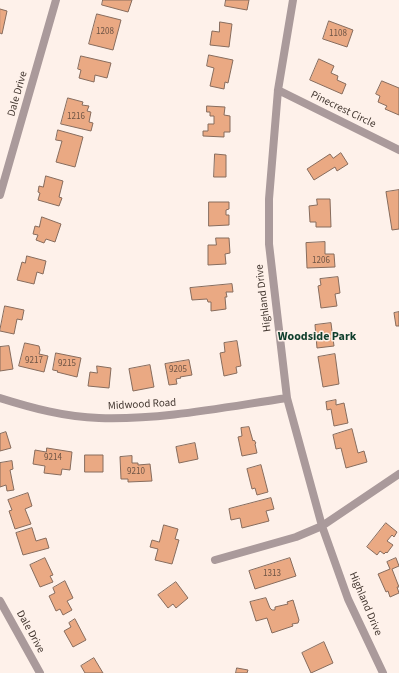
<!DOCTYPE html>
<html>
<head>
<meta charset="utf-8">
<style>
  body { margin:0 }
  canvas { display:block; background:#fef1ea }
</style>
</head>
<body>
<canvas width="399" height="673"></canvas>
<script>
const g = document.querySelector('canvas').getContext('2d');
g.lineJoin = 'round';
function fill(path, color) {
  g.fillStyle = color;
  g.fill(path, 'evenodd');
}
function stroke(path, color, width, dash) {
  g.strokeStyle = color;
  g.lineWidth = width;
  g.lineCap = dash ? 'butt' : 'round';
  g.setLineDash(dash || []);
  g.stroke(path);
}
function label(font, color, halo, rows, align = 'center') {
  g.font = font + ' "Source Sans 3",sans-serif';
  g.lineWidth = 3;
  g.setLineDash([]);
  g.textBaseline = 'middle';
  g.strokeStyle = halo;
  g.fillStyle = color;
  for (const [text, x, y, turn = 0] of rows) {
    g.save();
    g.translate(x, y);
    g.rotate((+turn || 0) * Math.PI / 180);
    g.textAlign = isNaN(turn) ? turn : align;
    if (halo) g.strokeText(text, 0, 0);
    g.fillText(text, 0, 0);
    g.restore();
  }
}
const building = new Path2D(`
  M103,0H132L128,12L102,5Z
  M226,0H249L247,10L225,6Z
  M0,9L7,11L2,34L0,33Z
  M97,14L121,20L113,50L89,44Z
  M329,21L353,30L347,47L323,39Z
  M220,22L232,24L229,47L210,45L212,31L219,32Z
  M209,55L233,60L228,83L225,82L224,89L210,86L214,68L207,66Z
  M81,56L111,63L107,78L95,75L94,82L79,78L81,70L78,69Z
  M319,59L334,66L331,73L338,76L337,80L346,84L342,94L310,80Z
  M382,81L399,88V115L385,109L387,106L378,102L380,96L376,94Z
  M68,98L83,102L82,105L89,106L87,111L91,112L89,122L93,123L91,131L61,124Z
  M207,106L225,107L224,115L230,116V132H224V137L203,136V131H208V124H214V116H210V112H207Z
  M58,130L83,137L75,167L56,162L62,141L56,140Z
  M341,153L348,164L337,171L335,167L314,180L307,169L330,154L333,158Z
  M215,154L226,155V177H214Z
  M46,176L63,181L59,197L62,198L59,206L38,200L40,193L38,192L39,186L43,187Z
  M399,190V229L392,230L386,192Z
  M317,199H330L331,227H316V222H310L309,206L317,205Z
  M209,202H229V209L226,210V215H229V225L209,226Z
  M42,217L61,224L55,242L46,239L44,243L36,240L38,235L33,234L35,226L39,227Z
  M216,238H229L230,253L225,254L226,264L208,265V245H216Z
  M325,242V254H334L335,267L307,268L306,243Z
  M27,256L46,261L43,274L37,272L34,284L17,280L22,262L25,263Z
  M338,277L340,293L335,294L337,306L321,308L318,286L321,285L320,279Z
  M232,284L233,292H226L227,297H225L226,309L211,311V302H208L207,299L192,300L190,288Z
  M5,306L24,310L22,320L17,319L14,334L0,331Z
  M399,312V326H396L394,313Z
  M331,323L334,346L317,348L315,325Z
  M237,341L241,366L236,367L237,373L224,376L220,353L225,352L224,343Z
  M25,343L39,346L40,350L39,354L48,356L44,372L19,366Z
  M9,346L13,369L0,371V347Z
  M56,353L81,358L77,377L57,372L58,371L53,370Z
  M335,354L339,384L323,387L318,357Z
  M189,360L192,375L180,377L181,378L176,379L177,384L169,385L165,364Z
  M150,365L154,387L133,391L129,369Z
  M97,366L111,368L109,388L88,386L90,372L97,373Z
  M336,400V405L344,403L348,423L334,426L331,409L327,410L326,402Z
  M249,427L253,441L254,440L256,443L255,444L257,453L242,456L238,437L242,436L241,428Z
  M352,429L358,453L364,451L367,462L346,468L341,448L336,449L333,435Z
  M6,432L11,448L0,451V434Z
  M195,443L198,459L179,463L176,447Z
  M47,448L72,452L70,470L62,469L61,475L44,473L45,466L33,464L35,450L46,452Z
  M85,455H103V472H85Z
  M132,456V463H138V465L150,464L152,481L128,482V479H121L120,457Z
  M12,461L13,469L10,470L14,490L7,491L6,485L0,487V463Z
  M261,465L268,492L257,495L255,488L252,489L247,469Z
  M28,493L32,506L25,509L31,524L15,529L9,511L12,510L8,500Z
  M271,498L274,509L266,511L269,521L242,528L240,518L231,520L229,509Z
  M386,523L397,532L394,537L392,535L387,541L393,545L387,553L386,552L384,554L380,551L377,555L367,547Z
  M164,525L178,529L175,539L179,540L172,564L155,560L158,549L150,547L152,540L159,542Z
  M32,528L36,541L46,538L49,548L23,555L16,533Z
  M45,558L53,575L50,576L53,582L40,587L30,565Z
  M290,558L296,576L255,589L249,571Z
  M396,558L399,566L392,569L399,587H397L399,593L390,597L388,591L386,592L378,574L390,569L387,562Z
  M65,581L73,598L67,601L72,610L63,615L60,609L56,611L49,596L55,593L53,588Z
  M176,582L188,598L176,608L173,604L168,608L158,595Z
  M266,598L270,608L272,610H275V607L288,604L287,602L293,600L299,620L298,623L292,624L293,626L272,633L267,618L256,621L250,602Z
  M75,619L86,640L73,647L64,631L71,627L69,623Z
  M324,642L333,663L311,673L302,653Z
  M94,658L103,673H85L81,666Z
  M237,668L248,670L247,673H236Z`);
const minor = new Path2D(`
  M293,0L278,90L269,199V244L287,398L322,526L348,599L383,673
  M278,90L399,150
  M0,398C32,408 65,417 99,418C162,420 225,407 287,398
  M215,560L296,537L322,526L399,474`);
const tertiary = new Path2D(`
  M0,195L56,0
  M0,601L40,673`);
const numberNames = [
  ["1208",105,32],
  ["1108",338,34],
  ["1216",76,117],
  ["1206",321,261],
  ["9217",34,361],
  ["9215",67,364],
  ["9205",178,370],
  ["9214",53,458],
  ["9210",136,472],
  ["1313",272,574]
];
const streetNames = [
  ["Dale Drive",18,94,-74],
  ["Pinecrest Circle",343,110,26],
  ["Highland Drive",264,298,-97],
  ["Midwood Road",142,405,-3],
  ["Highland Drive",365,604,67],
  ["Dale Drive",30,632,61]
];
const neighbourhoodNames = [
  ["Woodside Park",317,337]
];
fill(building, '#eaa983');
stroke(building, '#876c5d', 1);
stroke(minor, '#aa9a9b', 8);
stroke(tertiary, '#aa9a9b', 8);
label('9px', '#6d5445', null, numberNames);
label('11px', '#433730', '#fef1ea', streetNames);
label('bold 12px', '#0f3e2c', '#fef1ea', neighbourhoodNames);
</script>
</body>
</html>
